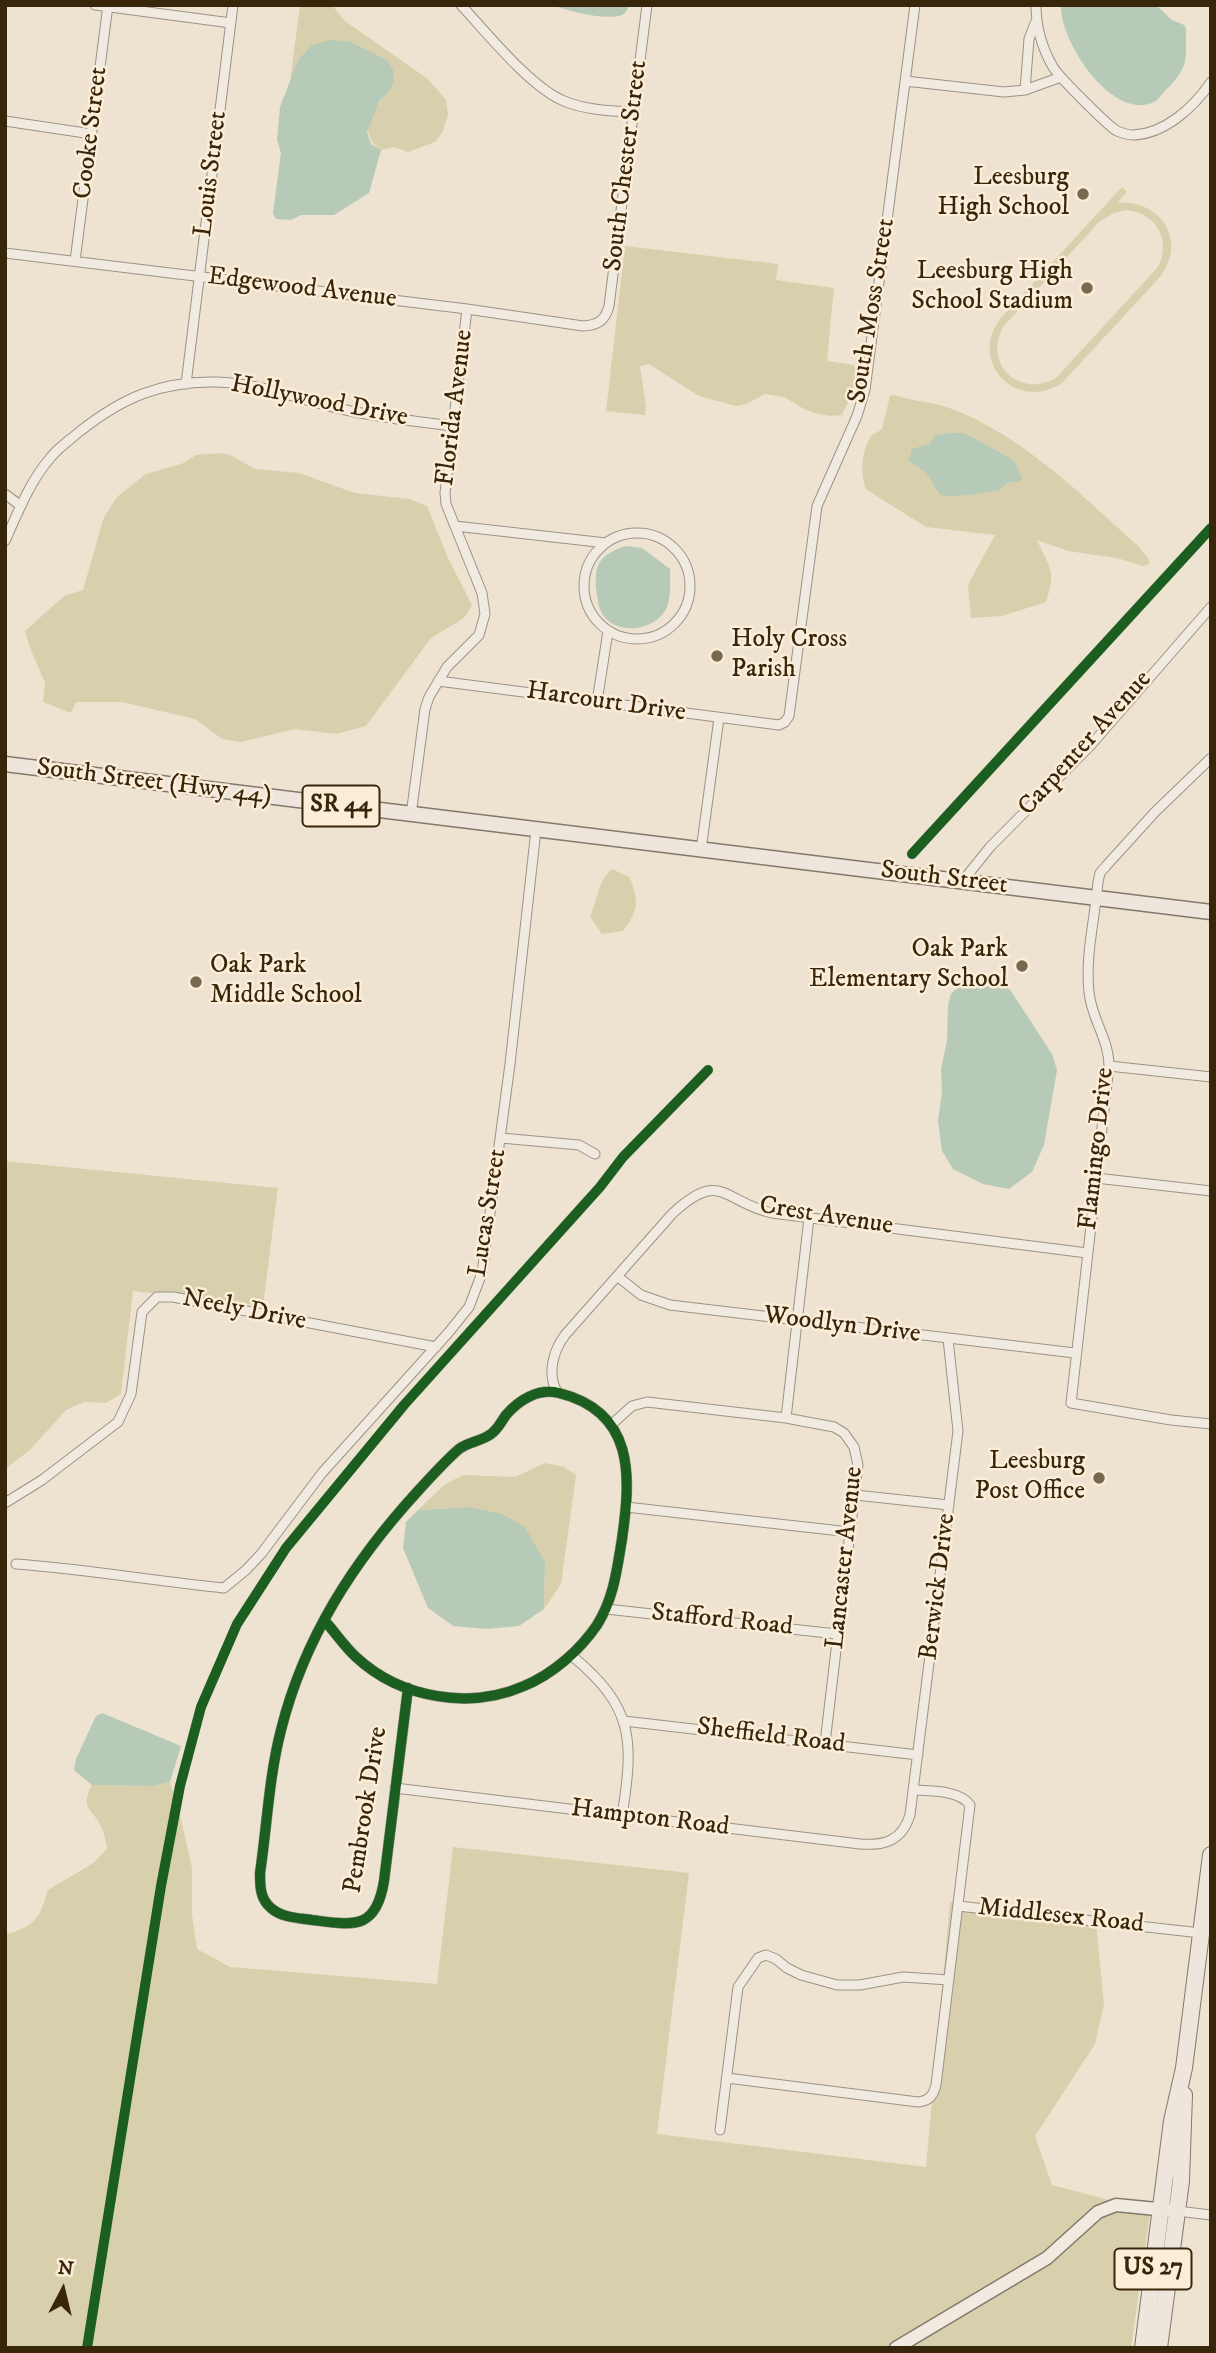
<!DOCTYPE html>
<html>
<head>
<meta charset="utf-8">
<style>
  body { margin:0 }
  #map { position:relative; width:1216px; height:2353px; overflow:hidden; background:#eee2d0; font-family:"IM FELL DW Pica",serif }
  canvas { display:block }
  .frame { position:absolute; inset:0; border:7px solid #38260b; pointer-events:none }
  .north { position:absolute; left:28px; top:2255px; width:70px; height:70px; -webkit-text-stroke:5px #fcedd8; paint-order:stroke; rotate:7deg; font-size:19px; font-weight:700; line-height:28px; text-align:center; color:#38260b }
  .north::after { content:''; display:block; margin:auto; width:24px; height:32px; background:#38260b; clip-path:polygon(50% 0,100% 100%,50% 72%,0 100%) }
</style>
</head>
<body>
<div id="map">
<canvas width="1216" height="2353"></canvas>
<div class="frame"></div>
<div class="north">N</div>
</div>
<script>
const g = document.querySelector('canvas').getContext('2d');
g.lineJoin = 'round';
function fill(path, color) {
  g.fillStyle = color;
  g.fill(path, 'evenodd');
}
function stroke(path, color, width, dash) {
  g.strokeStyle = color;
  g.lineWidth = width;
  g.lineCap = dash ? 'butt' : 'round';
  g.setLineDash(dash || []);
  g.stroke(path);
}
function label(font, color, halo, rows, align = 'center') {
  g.font = font + ' "IM FELL DW Pica",serif';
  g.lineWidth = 5;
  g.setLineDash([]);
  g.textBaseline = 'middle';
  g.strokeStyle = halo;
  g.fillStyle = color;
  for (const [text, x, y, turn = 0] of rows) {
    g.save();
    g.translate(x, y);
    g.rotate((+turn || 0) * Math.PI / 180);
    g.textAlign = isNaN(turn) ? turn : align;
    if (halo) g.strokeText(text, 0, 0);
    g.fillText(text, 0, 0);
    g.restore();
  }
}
const green = new Path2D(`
  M300,5H332L345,21L428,79L446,100L448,115L442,133L435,142L408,152L394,147L381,150C356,133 373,108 390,91L366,50L351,42L298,60L290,82Z
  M1122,187L1127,192L1117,203C1161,199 1188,241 1160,277L1062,383C1016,413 967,361 1001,318ZM1125,210C1156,212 1173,241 1157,268L1057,377C1022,400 982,365 1003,327L1099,222L1114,213Z
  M625,246L778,264L776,280L834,288L827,361L854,365C859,380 849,401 842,415L831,416L818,414L804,409L784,397L765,394L746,404L736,406L699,396L649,364L640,366L646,407L645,415L606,411Z
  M895,395C913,402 934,401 952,409C1025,437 1081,495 1138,546L1148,558L1149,564L1143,566L1117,558L1068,551L1037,540C1049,568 1057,569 1046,602L1002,616L971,618L968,585L995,535L926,527L867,490C859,476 862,447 872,435C873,434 882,430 882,429L890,396ZM949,433H965L1014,460L1018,482H1009L999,491H983L966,495L938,492L929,475L909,461L929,444L935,435Z
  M222,453L232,456L255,469L299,473L355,493L409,499L427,506L447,556L472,605L464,618L431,638L366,726L336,734L295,729L241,742L222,739L195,719L122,702H76L71,713L43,702L45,683L29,645L25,631L64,596L83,590L104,517L118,496L146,474L184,463L196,455Z
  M612,869L629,877C640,900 638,911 623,931L602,934L590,917C597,901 599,879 612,869Z
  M5,1161L278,1188L263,1306L133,1291L121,1394L106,1403L84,1402L66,1410L30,1450L5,1469Z
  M545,1463L564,1467L576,1475L561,1584L544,1609L545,1562L469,1507L418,1510L444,1485L463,1475L515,1477Z
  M170,1782L180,1814L192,1868V1915L197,1949L230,1967L437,1984L453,1847L689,1873L657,2134L926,2167L950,1902L1096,1922L1104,2004L1095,2044L1035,2136L1052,2185L1113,2201L1098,2205L1045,2254L887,2348H5V1935C37,1924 38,1921 48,1890L95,1862L107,1848C106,1843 105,1836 103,1831C96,1810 78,1810 92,1785L152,1786Z
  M1116,2210L1150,2213L1131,2348H906L1100,2216Z`);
const water = new Path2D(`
  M552,5H629C627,10 627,12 622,15C607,21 567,11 552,5Z
  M1061,5H1156L1172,20L1184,25L1186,29C1186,62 1189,67 1165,91C1161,95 1158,100 1154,102C1112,122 1059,40 1061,5Z
  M332,40L351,42L388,61L393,70L394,80L390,91L379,102L367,132L371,144L381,150L369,193L334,215H301L291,220L276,219L273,213L281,153L277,140L280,107L298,60L312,45Z
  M949,433H965L1014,460L1022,479L1018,482H1009L999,491C984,491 949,501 939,493C935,489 933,483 930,478C925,471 916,466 909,461L912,449L929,444L935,435Z
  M626,546L642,548L670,569C670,580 671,597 667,607C657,630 618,637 603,615C599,610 598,601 597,595C593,566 598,555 626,546Z
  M990,980L1000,981L1011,991L1052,1054L1057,1070L1044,1145L1032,1172L1009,1189L983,1184L953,1169L942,1151L938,1121L942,1092L941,1069L947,1041L948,1005L951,994L961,984Z
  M469,1507L502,1514L525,1527L545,1562L544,1609L519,1626L486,1629L453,1626L428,1608L403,1548L406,1522L418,1510Z
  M102,1713L181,1746L170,1782L152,1786L92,1785L74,1770L76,1759L96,1716Z`);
const street = new Path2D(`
  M95,5L231,23
  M461,5C486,32 531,88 564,101C585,110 611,111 634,112
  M1036,5C1036,27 1042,48 1053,67C1058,76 1108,126 1117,131C1122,133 1128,135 1133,135C1165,134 1194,107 1211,82
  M905,81L1004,92L1025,90L1061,77
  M1025,90L1029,39L1036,21
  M5,121L92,134
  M5,253L467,309L583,326C598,325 605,321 609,306L647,5
  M75,261L108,5
  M186,384L233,5
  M5,494L21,506
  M455,526L606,543
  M584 586a53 53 0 1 1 106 0a53 53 0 1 1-106 0Z
  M5,541C18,512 30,481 51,457C59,447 70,440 79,432C122,398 160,381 216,382C261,383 303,401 346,410C381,418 417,421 452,426
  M438,681L779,725L785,722L789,716L817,506L857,416L865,390L915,5
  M597,702L608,631
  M1211,758L1155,812L1106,866L1100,873L1098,882C1095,918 1085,956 1089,992C1091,1018 1109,1039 1109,1066L1071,1403L1171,1420L1211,1424
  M411,815L425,709L429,697L447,667L479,635L485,614L482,593L446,504L445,493L467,309
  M701,850L719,718
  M962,882L990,847L1090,746L1211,607
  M1109,1066L1211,1077
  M501,1138L579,1145L595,1154
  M1096,1178L1211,1191
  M617,1276L641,1295L670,1305L1075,1353
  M557,1392C547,1374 553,1351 565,1335L672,1214C721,1168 723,1202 772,1213L1087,1253
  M786,1418L809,1218
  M611,1425L632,1406L647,1402L786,1418L834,1427L844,1433L854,1447L858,1465L825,1743
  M855,1495L949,1505
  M5,1503L42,1480L118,1422L131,1394L142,1312L157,1297H173L436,1347
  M626,1507L850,1532
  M16,1564C85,1569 154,1581 224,1588L246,1570L261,1554L322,1473L449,1332L469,1307L482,1273L510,1064L536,830
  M606,1609L837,1634
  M324,1620C335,1632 344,1646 356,1657C400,1698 469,1710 524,1686C553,1674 580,1650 597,1625C614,1598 617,1569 622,1539C631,1476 635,1412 559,1393C538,1388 519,1400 506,1415C501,1422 498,1429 491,1434C482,1441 468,1442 459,1449C444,1462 430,1478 417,1492C354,1561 304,1638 281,1730C269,1776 267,1826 260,1873C260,1886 260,1899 271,1908C282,1918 299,1918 312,1920C353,1925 376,1931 384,1881L408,1688
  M571,1655C634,1707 634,1739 622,1816
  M624,1721L918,1755
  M395,1788L860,1844C884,1846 902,1841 910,1815L958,1431L948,1339
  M958,1906L1201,1933
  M727,2078L918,2102C929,2101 933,2096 936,2085L970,1805C960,1790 930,1791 913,1790
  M720,2130L738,1987L758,1958L766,1955L776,1959L787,1968L801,1975L837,1985H860L903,1977L949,1980
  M1177,2211L1211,2215`);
const secondary = new Path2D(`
  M896,2348L1047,2258L1098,2212L1116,2205L1167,2210`);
const primary = new Path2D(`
  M5,764L1211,912`);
const highway = new Path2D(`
  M1143,2348L1172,2121L1184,2068L1211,1855
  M1159,2348L1181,2181L1184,2095`);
const cycleway = new Path2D(`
  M912,854L1211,528
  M324,1620C335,1632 344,1646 356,1657C400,1698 469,1710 524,1686C553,1674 580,1650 597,1625C614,1598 617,1569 622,1539C631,1476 635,1412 559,1393C538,1388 519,1400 506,1415C501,1422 498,1429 491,1434C482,1441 468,1442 459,1449C444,1462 430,1478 417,1492C354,1561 304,1638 281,1730C269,1776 267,1826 260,1873C260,1886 260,1899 271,1908C282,1918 299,1918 312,1920C353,1925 376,1931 384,1881L408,1688
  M87,2348L161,1886L180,1786L201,1707L237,1624L286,1548L404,1405L600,1187L623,1157L708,1070`);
const markers = [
  [1083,194,7,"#786850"],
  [1087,288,7,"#786850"],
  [717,656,7,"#786850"],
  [1022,966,7,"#786850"],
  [196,982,7,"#786850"],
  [1099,1478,7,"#786850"]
];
const shields = [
  [341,806,77],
  [1153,2269,77]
];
const shieldNames = [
  ["SR 44",341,806],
  ["US 27",1153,2269]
];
const streetNames = [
  ["Cooke Street",92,133,-83],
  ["South Chester Street",627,166,-83],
  ["Louis Street",212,174,-83],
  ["Edgewood Avenue",302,289,7],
  ["South Moss Street",873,311,-81],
  ["Hollywood Drive",319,402,11],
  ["Florida Avenue",456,408,-83],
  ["Harcourt Drive",606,703,8],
  ["Carpenter Avenue",1086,744,-48],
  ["South Street (Hwy 44)",154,783,7],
  ["South Street",944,879,7],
  ["Flamingo Drive",1098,1149,-84],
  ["Lucas Street",489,1213,-81],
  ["Crest Avenue",826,1217,9],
  ["Neely Drive",244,1311,11],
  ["Woodlyn Drive",842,1326,7],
  ["Lancaster Avenue",846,1558,-84],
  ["Berwick Drive",939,1587,-83],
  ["Stafford Road",722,1621,6],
  ["Sheffield Road",771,1737,7],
  ["Pembrook Drive",367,1810,-81],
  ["Hampton Road",650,1819,7],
  ["Middlesex Road",1061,1917,6]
];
const poiNames = [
  ["Leesburg",1069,179],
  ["High School",1069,209],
  ["Leesburg High",1073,273],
  ["School Stadium",1073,303],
  ["Holy Cross",731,641,"left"],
  ["Parish",731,671,"left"],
  ["Oak Park",1008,951],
  ["Elementary School",1008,981],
  ["Oak Park",210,967,"left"],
  ["Middle School",210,997,"left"],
  ["Leesburg",1085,1463],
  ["Post Office",1085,1493]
];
fill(green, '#d8d0ac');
fill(water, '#b7cab8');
stroke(street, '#9c9386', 11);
stroke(secondary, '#82796c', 15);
stroke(primary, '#82796c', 17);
stroke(highway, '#82796c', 18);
stroke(street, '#f0eae1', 9);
stroke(secondary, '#f0eae1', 12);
stroke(primary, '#eee6dc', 14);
stroke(highway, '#eee6dc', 16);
stroke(cycleway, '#1b5e20', 10);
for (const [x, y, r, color] of markers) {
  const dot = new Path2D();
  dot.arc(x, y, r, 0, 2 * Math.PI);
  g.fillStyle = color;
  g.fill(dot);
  stroke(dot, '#fcedd8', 2.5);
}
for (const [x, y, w] of shields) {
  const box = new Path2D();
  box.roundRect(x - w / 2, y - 20.5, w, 41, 5);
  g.fillStyle = '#fcedd8';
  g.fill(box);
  stroke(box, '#38260b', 2);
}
label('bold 24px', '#38260b', null, shieldNames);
label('26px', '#38260b', '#fcedd8', streetNames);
label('26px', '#38260b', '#fcedd8', poiNames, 'right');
</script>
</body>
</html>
